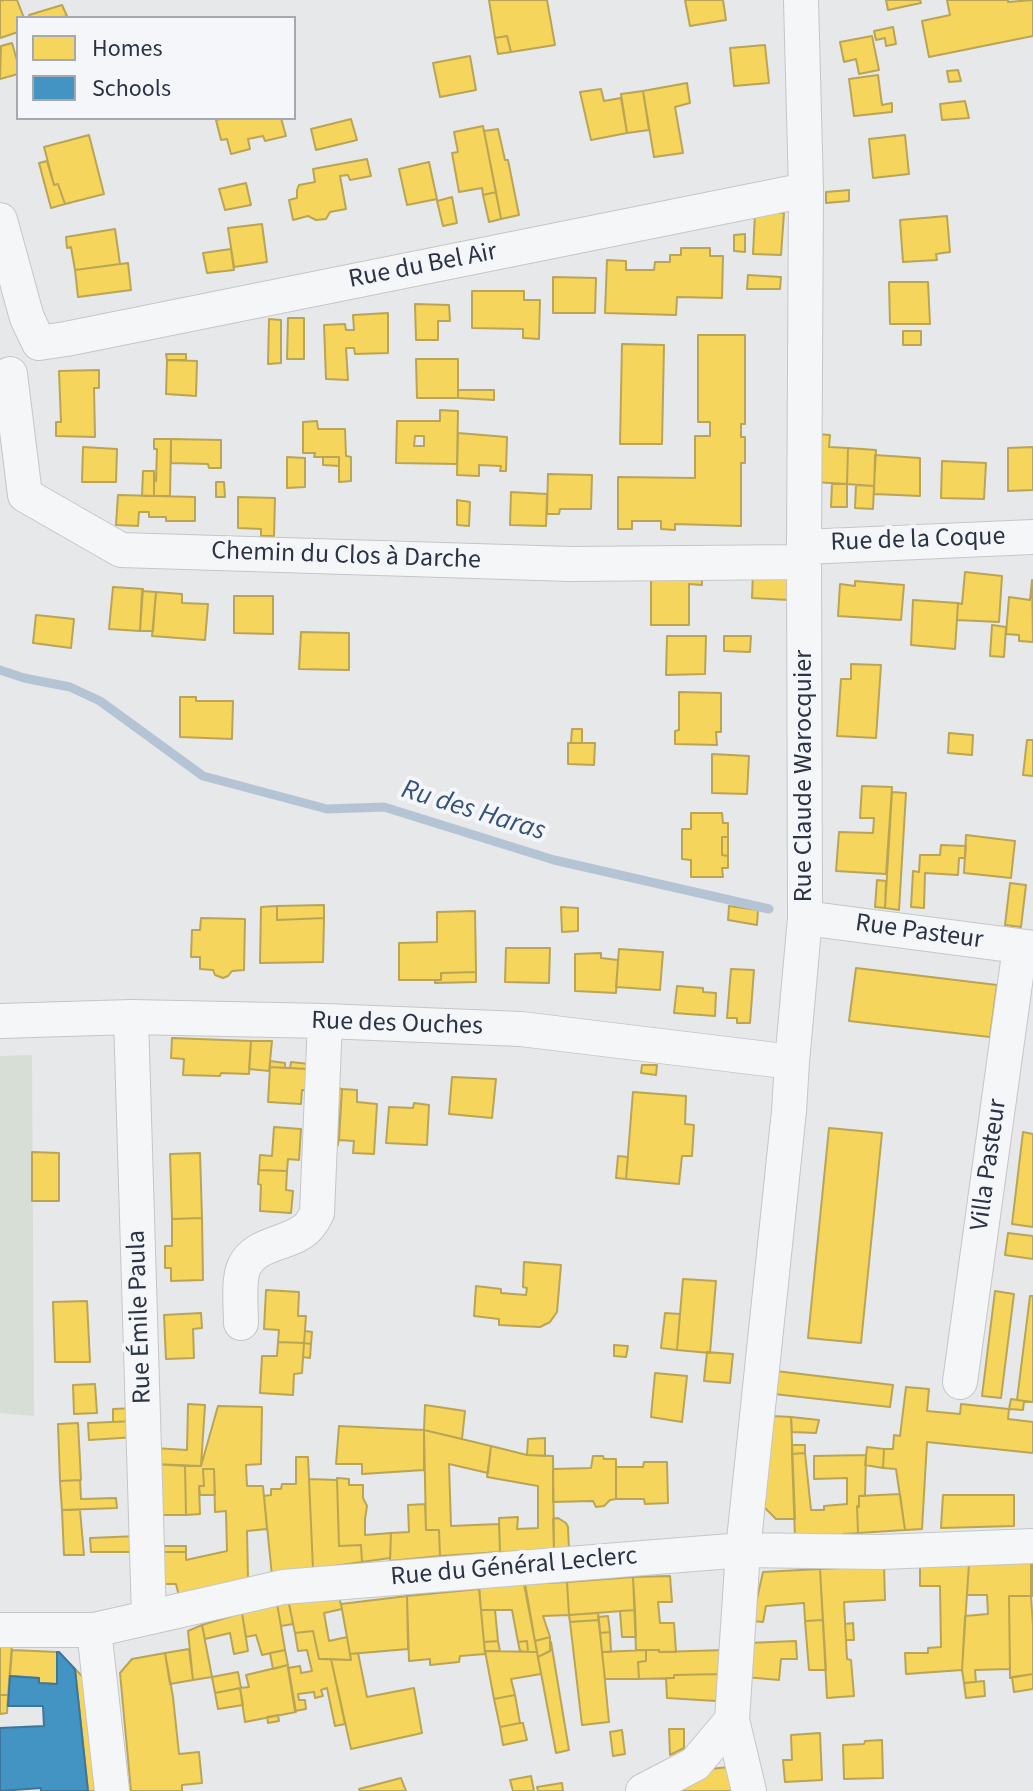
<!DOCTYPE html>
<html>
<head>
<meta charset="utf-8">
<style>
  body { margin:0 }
  #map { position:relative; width:1033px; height:1791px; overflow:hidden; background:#e6e8ea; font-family:"Source Sans 3",sans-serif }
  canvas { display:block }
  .legend { position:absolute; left:16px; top:16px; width:280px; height:104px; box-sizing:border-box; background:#f4f6f9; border:2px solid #a4a8b1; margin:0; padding:10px 14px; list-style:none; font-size:24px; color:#2b3445 }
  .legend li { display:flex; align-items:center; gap:16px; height:40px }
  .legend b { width:40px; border:2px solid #a4a8b1 }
</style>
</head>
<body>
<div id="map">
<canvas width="1033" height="1791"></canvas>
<ul class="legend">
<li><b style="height:22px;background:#f6d55c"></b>Homes</li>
<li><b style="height:22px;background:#4393c3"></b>Schools</li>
</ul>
</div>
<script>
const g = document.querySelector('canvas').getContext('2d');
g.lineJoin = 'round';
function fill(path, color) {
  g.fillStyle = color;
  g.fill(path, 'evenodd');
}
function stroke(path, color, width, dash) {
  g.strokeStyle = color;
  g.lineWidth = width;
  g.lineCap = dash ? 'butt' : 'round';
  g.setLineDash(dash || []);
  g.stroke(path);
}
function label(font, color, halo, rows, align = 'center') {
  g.font = font + ' "Source Sans 3",sans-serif';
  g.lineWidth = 8;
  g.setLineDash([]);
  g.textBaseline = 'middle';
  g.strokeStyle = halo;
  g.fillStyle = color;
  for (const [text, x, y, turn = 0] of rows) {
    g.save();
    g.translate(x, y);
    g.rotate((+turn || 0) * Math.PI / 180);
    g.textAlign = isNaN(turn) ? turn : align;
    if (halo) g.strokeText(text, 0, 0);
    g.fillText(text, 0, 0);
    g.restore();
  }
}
const green = new Path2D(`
  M32,1055L34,1416L0,1413V1056Z`);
const homes = new Path2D(`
  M4,0H17L24,18H18V32L0,38V1Z
  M489,0H547L555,45L511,52L507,36L495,38Z
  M685,0H723L726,20L690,26Z
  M886,0H920L921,3L888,10Z
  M947,0H1008V2L1033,0V36L929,57L922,21L950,15Z
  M62,5L67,16L60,18H30L29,15Z
  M893,27L896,44L886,46L885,38L876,40L874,31Z
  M507,36L511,52L498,54L495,38Z
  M872,36L879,70L859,74L856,59L844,62L840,42Z
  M12,43L18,64V74L0,79L1,46Z
  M765,45L769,83L734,86L730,48Z
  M470,56L476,90L440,97L433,63Z
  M958,70L961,81L949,82L947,71Z
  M878,75L882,105L892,103V112L854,116L849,79Z
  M687,83L690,103L675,107L683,153L654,157L643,91Z
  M601,89L604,101L621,98L627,133L591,140L580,92Z
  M643,91L649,130L627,133L621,94Z
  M965,101L969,118L942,120L940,104Z
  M225,118H281L286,136L265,141L263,136L248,139L250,149L231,154L227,139L221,140L216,120Z
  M351,119L357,140L316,150L311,129Z
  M483,126L496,192L483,195L482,188L459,192L452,153L458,152L454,132Z
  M498,129L505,160H508L519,215L501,219L484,131Z
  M89,135L104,194L65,204L58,184L54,185L44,147Z
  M905,135L909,174L873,178L869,139Z
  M367,159L371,176L350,180L348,175L340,176L346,209L330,212L326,219L316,220L308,216L293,220L289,200L297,198V190L299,185L315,182L313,169Z
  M47,161L54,185L58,184L65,204L51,208L39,163Z
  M429,162L437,199L407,205L399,169Z
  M246,183L251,205L225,210L219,189Z
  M849,190V201L826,203V192Z
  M496,192L501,219L489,222L483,195Z
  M452,197L457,223L443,226L437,201Z
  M755,213H784L781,255L753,254Z
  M947,216L950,252L936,254L937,260L903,262L900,220Z
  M262,224L267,262L234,267L228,228Z
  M115,229L120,264L75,270L71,247L67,248L66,237Z
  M745,234V252L734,251V235Z
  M681,248H710V256H723L722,298L677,297L676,315L605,313L607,260L626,261V270H654L655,262H670V255H681Z
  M231,249L234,270L207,273L203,253Z
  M128,263L131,290L78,297L75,270Z
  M748,275L781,277L780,289H747Z
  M553,277L596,278L595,313H553Z
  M889,282H928L930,324H890Z
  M472,291H524V300H540L539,339L523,338V329L472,328Z
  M415,304L449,305L450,321H438V340H416Z
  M388,313V353L355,354L354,348H346L348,380L326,379L324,325L345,324L346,330H354L353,315Z
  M288,318H304V359H287Z
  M269,319L281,320V363L268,364Z
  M903,331H921V345H903Z
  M698,335H745V424H741V437H745V463H741V526L675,524V530L661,529V521H632V529H618V477L695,478V436H710V422H698Z
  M622,344L664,345L662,444H620Z
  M166,354H186V360H167Z
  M416,359H458V398H417Z
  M167,360L197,361L196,396L166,394Z
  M99,370V388H94L95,437L56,436V422H61L59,371Z
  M458,390H494V400L458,398Z
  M440,410L458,411L457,464L396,463L397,421H440ZM415,436H424V446H414Z
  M317,421L318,429H345L346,456L351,457V481L339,482V457H314L315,453H303V422Z
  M458,433L507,437L506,471H500L501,466L479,465V476L457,475Z
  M817,434L830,435L829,447L848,448L847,484L814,482Z
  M154,439H171L170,496H154V481H156L157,449H154Z
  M171,439L221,440V468H209L208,464L171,463Z
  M83,447L117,449L116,482H82Z
  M1033,447V490L1008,491V448Z
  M848,448L876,450L874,486L847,484Z
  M875,455L920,458V496L874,494Z
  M287,457L305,458V487L287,488Z
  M323,457H339V466L323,465Z
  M942,461L986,463L984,499L941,498Z
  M143,471H154V496H142Z
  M548,474L592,475L591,509H560L559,514H547Z
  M216,482H224L225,497H216Z
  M832,484H847V507H831Z
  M856,485L874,486L873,509L855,508Z
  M511,492L547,494L546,526L510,525Z
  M118,495L195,497V521H166V517H149V512H139L138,526L116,525Z
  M238,497L275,498L274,536H261V529L238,528Z
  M457,500L470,502L469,526L457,525Z
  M651,571L702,572V585L689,584V625H651Z
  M753,572L789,573V600L752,598Z
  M965,572L1002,576L999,622L957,620L958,603L962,604Z
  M1032,580L1033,642L1019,641V635L1006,634L1009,597L1030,600Z
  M855,581L904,585L901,620L838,616L840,584L855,586Z
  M113,587L143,589L140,631L109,629Z
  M142,591L156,592L153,631H140Z
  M156,592L182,594V603L208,604L205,640L152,636Z
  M234,596H273V634L234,633Z
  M913,600L958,603L955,649L911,645Z
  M36,615L74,619L71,648L33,643Z
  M992,625L1006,627L1004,657L990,656Z
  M301,632L349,633V670L299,669Z
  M667,636H706L705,674L666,675Z
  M724,636H751L750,652L724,651Z
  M851,664L881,665L876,738L837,736L841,679H851Z
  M679,692L721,693V732H716L717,745L675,744V731L679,730Z
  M180,697H196V701H233L232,739L180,737Z
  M572,729H582V743H571Z
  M949,733L973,735L972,755L948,753Z
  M1027,740H1033V776L1023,775Z
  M568,743H595L594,765L568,764Z
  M712,754L749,756L747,794L712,793Z
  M862,786L892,787L886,874L836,871L839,832L873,833L874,818H860Z
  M892,792L906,793L899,910L885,908Z
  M691,813H722L723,823H728V837H722V855L728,856V868H722L723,877H691V860L682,859V829H691Z
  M966,835L1015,841L1011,878L964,873Z
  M722,837H728V856L722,855Z
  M941,845L966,846L965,858H959L958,875L925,873L924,908L911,907L913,871L919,872L920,855H940Z
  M877,880L886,881L885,908L875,907Z
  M1010,883L1026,885L1021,927L1005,925Z
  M324,905V918L277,920V906Z
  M277,906V920L324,918L323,962L260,963L261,907Z
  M729,906L758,910L757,925L728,920Z
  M561,907L578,908V931L562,932Z
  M475,911L476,972L441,973V980H399V943L437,942V912Z
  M201,918L245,919L244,970L232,971L228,976L223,978L215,975L213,970L200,969V957H191L192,930H200Z
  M506,948H550L549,983L505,982Z
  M619,949L663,952L660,990L616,987Z
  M601,953V958L618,960L616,993L575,991V954Z
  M856,968L997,985L990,1037L849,1021Z
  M731,969L754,970L750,1023H737V1018H727Z
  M476,972V982L435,983V980H441V973Z
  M677,986L703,988V992L716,993L715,1016L674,1013Z
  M172,1038L251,1041L249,1074L221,1073L220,1076L183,1075L184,1059L171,1058Z
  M251,1041H272L269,1071L249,1069Z
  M270,1061L285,1063V1068L270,1067Z
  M291,1062L309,1064L308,1069L290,1068Z
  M642,1065H657L656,1075L641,1073Z
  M270,1067L308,1069L316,1091L302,1090L301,1104L268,1102Z
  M452,1077L496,1079L492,1118L449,1114Z
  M338,1088L342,1089L338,1145L335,1144Z
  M342,1089L357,1090V1102L377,1104L374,1154L353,1153L354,1141L339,1140Z
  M633,1092L686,1096L685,1124L694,1125L692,1156H682L679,1184L626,1179Z
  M414,1103L429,1105L427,1145L386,1143L389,1107L413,1108Z
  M274,1127L301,1129L299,1160L288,1159L287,1171L259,1170L260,1155L272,1156Z
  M829,1128L882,1133L861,1343L808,1338Z
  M1023,1132L1033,1134V1227L1012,1224Z
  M32,1152L59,1153V1201H32Z
  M200,1153L202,1218L172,1219L170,1154Z
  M618,1156L628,1157L626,1179L616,1178Z
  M259,1170L287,1171L286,1190L293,1191L291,1213L260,1211L261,1185L258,1184Z
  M202,1218L203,1280L171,1281V1268H165V1246H172V1219Z
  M1008,1233L1033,1236V1259L1005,1255Z
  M524,1262L561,1265L557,1312L550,1322L540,1327L499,1325V1319L474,1316L476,1286L501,1289V1293L526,1295L527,1288L523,1287Z
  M683,1279L716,1281L710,1353L677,1350Z
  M266,1290L299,1292L298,1316H306L304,1343L278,1342L279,1330L264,1329Z
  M995,1291L1014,1294L1001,1398L982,1396Z
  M1030,1296H1033V1402L1017,1400Z
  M87,1301L90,1362H55L53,1302Z
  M201,1313L202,1328L193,1329L194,1358L166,1359L164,1315Z
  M665,1313L680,1314L677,1350L661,1348Z
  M305,1331L312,1332L311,1344L304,1343Z
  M278,1342L304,1343L302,1373L294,1374L293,1395L260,1393L262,1356H277Z
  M304,1343L311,1344L310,1358L303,1357Z
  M614,1345L628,1346L626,1357L614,1356Z
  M707,1352L733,1354L730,1383L704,1381Z
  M776,1371L893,1385L890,1407L774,1394Z
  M655,1373L687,1376L682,1422L651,1417Z
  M95,1384L97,1413L74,1414L73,1385Z
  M906,1387L929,1389L927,1411L960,1414L961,1404L1009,1409L1008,1419L1033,1422V1453L927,1442L922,1529L905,1530L896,1469L883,1468L884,1449H893L894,1435L900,1436Z
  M1011,1399L1024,1401L1023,1410L1009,1409Z
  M188,1404L205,1405L201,1466L154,1464V1448L187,1450Z
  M425,1405L465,1411L462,1439L424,1430Z
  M218,1406L262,1407L261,1464L246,1465L247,1486H263L267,1529L247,1531L248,1579L179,1596L176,1584H159L158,1552H186V1560L227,1551L226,1511L215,1512L214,1469H203L204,1486H199L200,1514L186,1515L185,1466H201Z
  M135,1408V1421L113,1422V1409Z
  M772,1416L791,1417L795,1519H776L761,1504Z
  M791,1417L819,1420L816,1433L792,1432Z
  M135,1421L136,1437L89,1440L88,1423Z
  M78,1423L81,1480L60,1481L58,1424Z
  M339,1426L424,1430V1470L362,1474V1464H336Z
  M424,1430L491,1446L488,1473L449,1464L451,1526L499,1524L500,1552L440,1556L439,1530H426Z
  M545,1438V1456L527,1455L528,1439Z
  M792,1445H805V1453L792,1454Z
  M491,1446L527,1455L553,1456L554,1551L500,1552L499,1518L518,1517L517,1529L538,1528V1486L487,1477Z
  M867,1447L884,1449L883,1468L865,1465Z
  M805,1453L811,1510H824V1506L847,1504V1478L814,1479V1456L866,1455L865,1496H859V1507L857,1506L858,1533L843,1534V1536L795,1538L792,1454Z
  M593,1456H603L604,1459H616V1499L610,1500L604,1506L596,1507L593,1501L553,1502V1469L591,1468Z
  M296,1457H308L313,1569L272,1576L264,1496L271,1495V1489H281L282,1484H296Z
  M644,1462H667L668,1503L645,1504L644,1499H616V1467H643Z
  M154,1464L185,1466L186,1515H156Z
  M203,1469H214L215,1495H200L199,1486H204Z
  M337,1478L349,1479V1485H363V1498L367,1506L365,1519V1535L391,1533L390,1558L362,1562L361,1545L339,1546Z
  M309,1479L337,1480L339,1546L361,1545L362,1562L313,1569Z
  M80,1480L81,1499L116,1498L117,1508L62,1510L60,1481Z
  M900,1494L905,1530L858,1533L857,1506L859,1507V1496Z
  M943,1495H1014V1526L941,1528Z
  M425,1504L426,1530H439L440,1556L390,1561L391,1533L409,1532L408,1505Z
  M62,1510H80L84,1555H64Z
  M558,1518L566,1523L568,1527L569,1550L554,1551L553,1519Z
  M139,1536L140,1552H91L90,1538Z
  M158,1546H186V1552H158Z
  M969,1563H1031V1596H1009L1010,1669L975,1670L976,1682L964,1683L962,1670L965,1616L988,1614L987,1595H967Z
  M969,1563L962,1670L906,1674L905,1653H928V1648L941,1647L940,1586H920V1565Z
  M1031,1563H1033V1596H1031Z
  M884,1566L885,1600L844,1602L847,1659L851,1660L854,1696L827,1698L820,1569Z
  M820,1569L823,1620L805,1621L804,1603L766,1606L763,1622L752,1621L763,1572Z
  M670,1576L672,1602H658L660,1623H674L676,1652H659V1650H636L633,1577Z
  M633,1577L635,1610L569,1615L567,1582Z
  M567,1582L569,1615L543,1616L550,1637L535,1641L525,1584Z
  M479,1583L524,1584L537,1652H528L527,1641L518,1642L512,1610H481Z
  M479,1589L485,1654L460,1656L459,1662L430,1665V1659L409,1661L407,1596Z
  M407,1596L408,1649L350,1654L341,1604Z
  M1009,1596H1031L1033,1626V1674L1010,1678Z
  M339,1597L342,1609L324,1613L329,1641L347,1637L351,1660L319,1659L313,1631L295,1633L288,1599Z
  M288,1599L293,1624L281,1626L277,1603Z
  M277,1603L285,1650L262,1655L256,1635L246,1637L242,1613Z
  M481,1610H495L498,1641L484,1642Z
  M635,1610L636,1637H622L620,1611Z
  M242,1613L248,1651L234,1654L230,1633L205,1639L202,1625Z
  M598,1613L599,1620L570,1622L569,1615Z
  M608,1616L610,1632L600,1633L598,1617Z
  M599,1620L609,1722L582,1725L570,1622Z
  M823,1620L826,1670H809L805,1621Z
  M853,1623L854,1640H846L845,1624Z
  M202,1625L212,1677L193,1680L188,1631Z
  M313,1631L319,1659H331L345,1724L335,1726L327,1688L321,1690L323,1696L315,1698L314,1692L298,1694L299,1700H305L306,1709L295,1711L288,1668L300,1666L301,1673L312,1671L307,1650L298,1651L295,1633Z
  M610,1632L611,1652H602L600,1633Z
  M550,1637V1651L538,1657L535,1641Z
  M498,1641L500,1651H485L484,1642Z
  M527,1641L528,1652L520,1651L518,1642Z
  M796,1641L797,1659H781L779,1680L745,1677L747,1643Z
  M551,1642L569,1750L556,1753L538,1657L550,1651Z
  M0,1644H12L8,1695H0Z
  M189,1649L193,1680L170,1684L165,1653Z
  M12,1650L57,1652V1684L39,1683V1678L10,1676Z
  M285,1650L288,1665L273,1669L270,1653Z
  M646,1650H659V1652L725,1650L721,1674L674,1675V1678L639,1679L638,1662L646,1661Z
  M646,1650V1661L638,1662L639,1679H605L602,1652Z
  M485,1651L537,1652L541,1674L511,1679L515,1695L494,1699Z
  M165,1653L173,1697L179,1754L199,1752L202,1783L182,1785V1791H131L120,1673L132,1659Z
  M358,1653L367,1697L414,1688L422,1733L351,1749L331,1659L351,1660L350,1654Z
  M288,1665L296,1712L245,1722L240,1688L249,1687L246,1675Z
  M75,1669L84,1678L95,1791H88Z
  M238,1672L241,1688L215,1693L212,1677Z
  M721,1674L716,1701L667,1698L666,1678H674V1675Z
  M1033,1674V1689L1014,1692L1012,1677Z
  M984,1681L985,1696L966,1698L964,1683Z
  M240,1688L243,1705L218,1709L215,1693Z
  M0,1695H8L7,1713L0,1714Z
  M515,1695L520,1723L500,1727L494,1699Z
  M278,1715L279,1721L268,1723L267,1717Z
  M520,1723H523L527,1740L503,1745L500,1727Z
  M669,1729H684V1748L670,1755Z
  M622,1730L625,1754L613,1756L610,1732Z
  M820,1733L822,1780L785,1782L783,1760H792L791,1735Z
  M882,1740L883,1778L844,1779L843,1745L864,1744L865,1741Z
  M730,1767L734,1791H670L709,1769Z
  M531,1776L534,1791H513L510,1780Z
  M401,1778L406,1791H360L359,1789Z
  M562,1783L563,1791H538L537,1787Z`);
const schools = new Path2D(`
  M57,1652H59L75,1669L88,1791H41V1788L0,1791V1728L44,1726L43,1706H8L10,1676L39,1678V1683L57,1684Z`);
const stream = new Path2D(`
  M0,670L24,678L70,687L100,701L203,776L327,809L384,807L554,860L769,909`);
const minor = new Path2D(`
  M0,220L27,318L39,343
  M39,343L66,339L806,190
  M10,374L25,495L121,550L571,564L804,562
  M804,547L1033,537
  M805,918L1033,948
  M131,1017L149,1617
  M0,1021L131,1017L325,1021L521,1029L792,1062
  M241,1323C241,1308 238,1280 244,1267C255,1242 288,1245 306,1229C311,1225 314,1219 317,1213L325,1021
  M960,1382L1020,947
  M0,1630H94L283,1587L743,1550L881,1552L1033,1546
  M94,1630L112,1791
  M643,1791L695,1764L732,1720
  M749,1791L732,1720L743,1550L789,1111L792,1062L805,918L804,547L806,190L801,0`);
const streetNames = [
  ["Rue du Bel Air",423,267,-11],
  ["Rue de la Coque",918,541,-2],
  ["Chemin du Clos à Darche",346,557,2],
  ["Rue Claude Warocquier",805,776,-90],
  ["Rue Pasteur",919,933,8],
  ["Rue des Ouches",397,1025,2],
  ["Villa Pasteur",990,1165,-82],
  ["Rue Émile Paula",141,1317,-92],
  ["Rue du Général Leclerc",514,1568,-5]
];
const waterNames = [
  ["Ru des Haras",473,812,17]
];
fill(green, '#d6ded6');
fill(homes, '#f6d55c');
stroke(homes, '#b9a555', 2);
fill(schools, '#4393c3');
stroke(schools, '#3c769d', 2);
stroke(stream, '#b4c4d5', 9);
stroke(minor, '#c4c6c8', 36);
stroke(minor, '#f5f6f7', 34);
label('26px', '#2b3445', '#f4f6f9', streetNames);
label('italic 28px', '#34527a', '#f4f6f9', waterNames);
</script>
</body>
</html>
